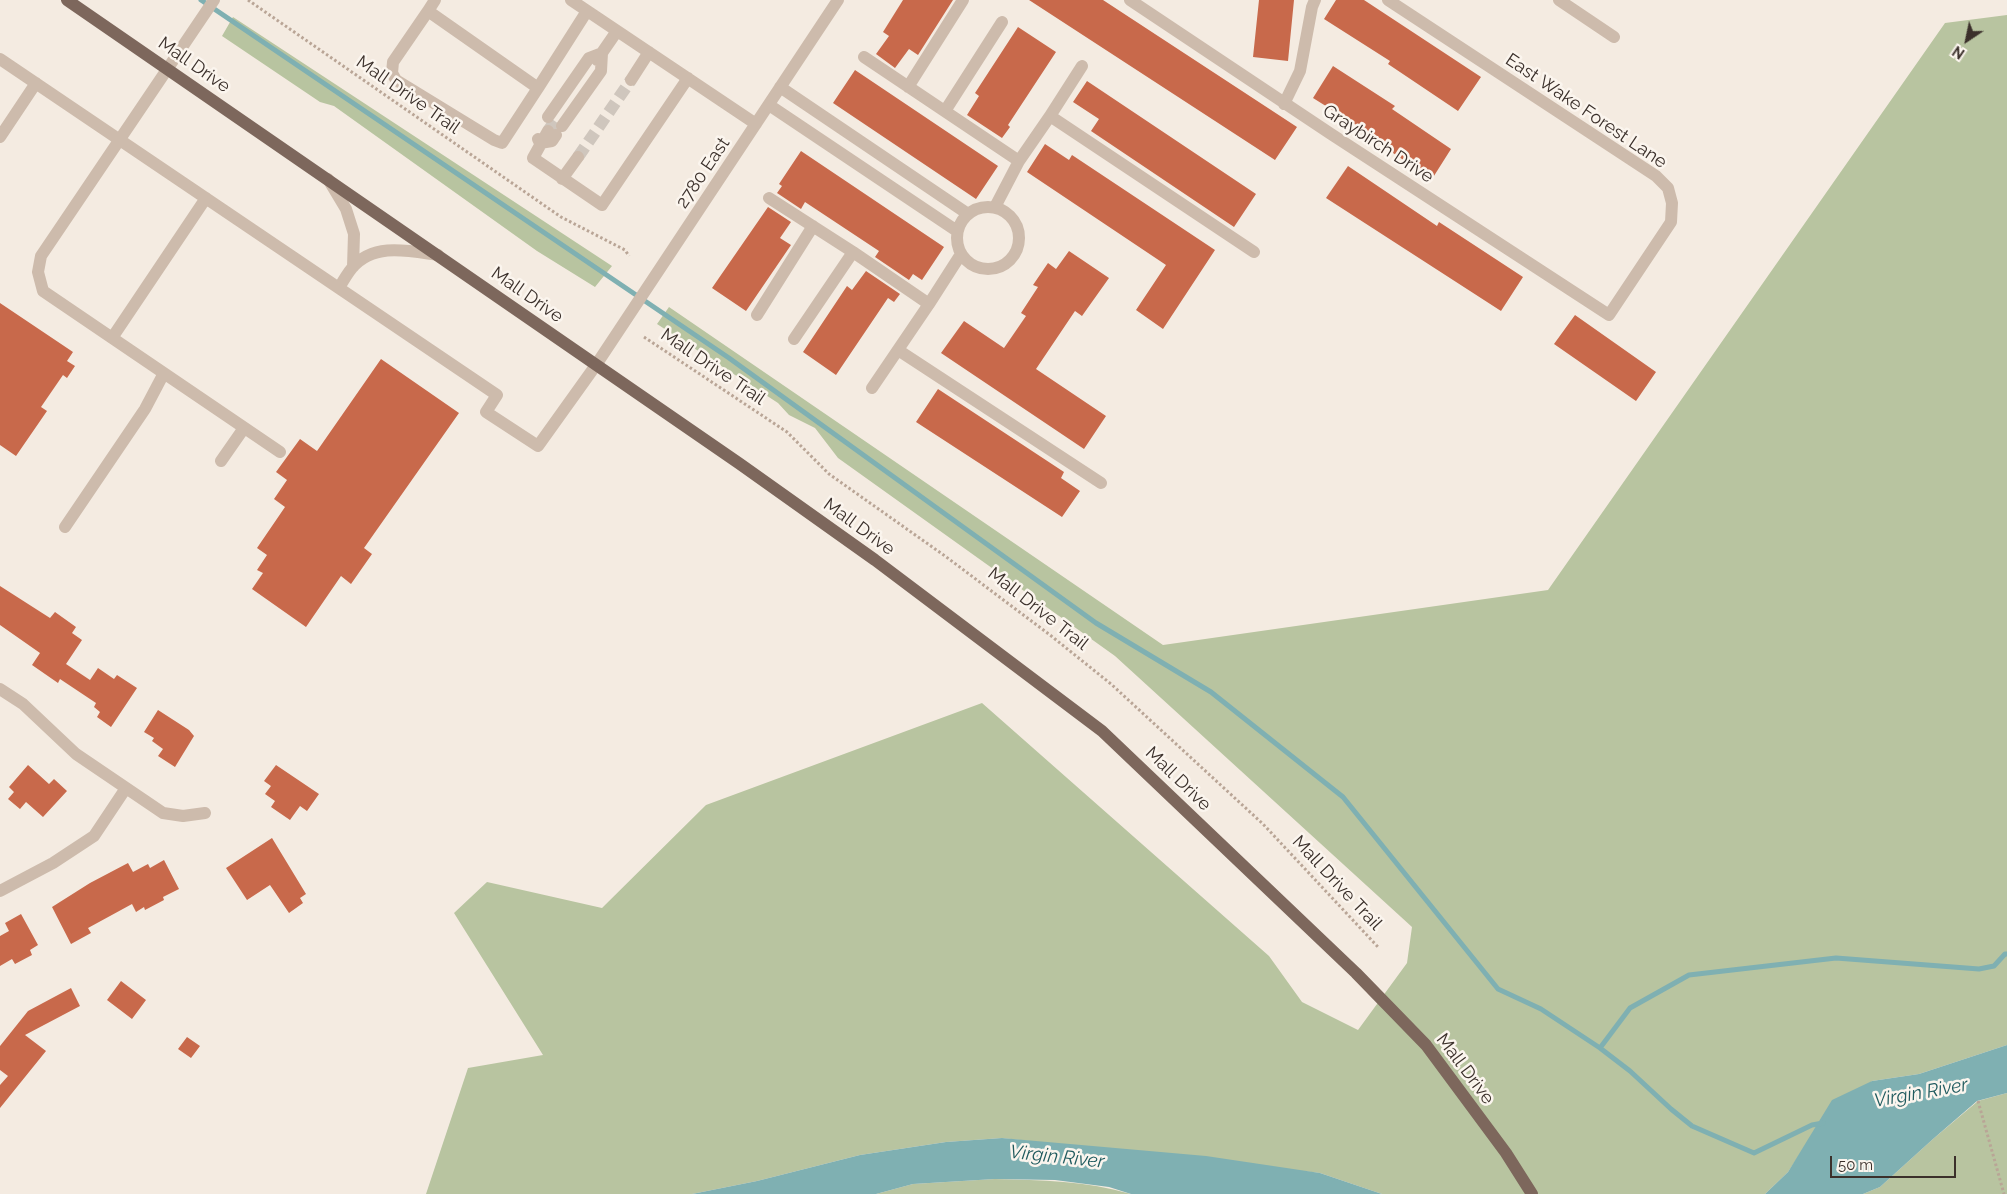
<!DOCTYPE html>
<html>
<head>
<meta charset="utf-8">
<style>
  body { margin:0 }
  #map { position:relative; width:2007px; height:1194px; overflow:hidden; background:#f4ebe1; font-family:Raleway,sans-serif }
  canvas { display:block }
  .north { position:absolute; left:1942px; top:15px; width:50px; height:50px; -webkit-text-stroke:4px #fbf5ee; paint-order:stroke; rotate:214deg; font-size:14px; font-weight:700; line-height:20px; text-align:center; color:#3b302b }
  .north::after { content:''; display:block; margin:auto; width:18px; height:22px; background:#3b302b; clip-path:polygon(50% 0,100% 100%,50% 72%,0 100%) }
  .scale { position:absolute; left:1830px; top:1156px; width:126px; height:22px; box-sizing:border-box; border:2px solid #3b302b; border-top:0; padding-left:6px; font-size:15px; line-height:18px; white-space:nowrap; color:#3b302b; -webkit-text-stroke:4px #fbf5ee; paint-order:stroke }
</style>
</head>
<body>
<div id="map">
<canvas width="2007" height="1194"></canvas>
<div class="north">N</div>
<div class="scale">50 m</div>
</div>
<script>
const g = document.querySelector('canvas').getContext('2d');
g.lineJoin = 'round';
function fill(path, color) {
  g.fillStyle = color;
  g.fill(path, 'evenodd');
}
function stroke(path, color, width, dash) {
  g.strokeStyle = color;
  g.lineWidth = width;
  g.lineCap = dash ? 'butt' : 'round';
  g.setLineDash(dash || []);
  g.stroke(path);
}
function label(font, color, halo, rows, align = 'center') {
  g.font = font + ' Raleway,sans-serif';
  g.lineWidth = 5;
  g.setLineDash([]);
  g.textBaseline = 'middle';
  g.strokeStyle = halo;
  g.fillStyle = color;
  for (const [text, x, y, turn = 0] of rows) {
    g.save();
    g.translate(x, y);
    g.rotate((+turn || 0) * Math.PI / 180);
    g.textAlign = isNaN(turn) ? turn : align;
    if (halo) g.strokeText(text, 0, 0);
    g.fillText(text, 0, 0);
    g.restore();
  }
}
const green = new Path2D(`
  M2007,15V1045L1919,1074L1872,1081L1810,1139L1788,1172L1765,1194H1382L1320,1173L1002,1138L946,1142L860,1155L757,1181L692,1194H426L468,1068L543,1055L454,913L487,882L602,908L706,805L982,703L1269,956L1302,1002L1358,1030L1407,963L1412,927L1115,656L838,458L815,428L789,415L778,403L657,324L669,307L1163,645L1548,590L1945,23Z
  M233,17L612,266L595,287L537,251L334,106L320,102L222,36Z
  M2007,1093V1194H1863L1880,1187L1933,1139L1978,1101Z
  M995,1179C1041,1180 1087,1181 1131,1194H876L913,1184Z`);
const water = new Path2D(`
  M2007,1045V1093L1977,1101L1933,1139L1880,1187L1863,1194H1765L1788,1172L1832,1100L1872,1081L1919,1074Z
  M1002,1138L1206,1156L1320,1173L1382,1194H1131L1109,1187L1055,1180L995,1179L913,1184L876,1194H692L757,1181L860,1155L946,1142Z`);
const stream = new Path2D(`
  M201,0L729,358L1096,623L1211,692L1343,797L1498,989L1541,1009L1600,1048L1630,1071L1671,1109L1692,1126L1754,1153L1812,1125L1823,1123
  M1600,1048L1630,1008L1689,975L1836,958L1979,969L1994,966L2005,954H2007`);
const building = new Path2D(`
  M903,0H953L918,55L909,49L895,68L876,54L889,36L883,32Z
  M1029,0H1103L1297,127L1275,160Z
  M1259,0H1294L1288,61L1253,57Z
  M1336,0H1364L1481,77L1458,111L1388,64L1390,61L1324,19Z
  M1018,27L1056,52L1008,125L1010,127L1002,138L967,115L979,96L975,93Z
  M1333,66L1395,106L1392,109L1451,149L1432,179L1375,141L1377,138L1313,98Z
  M855,70L998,166L976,199L833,103Z
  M1087,81L1256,194L1234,227L1091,131L1099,119L1073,102Z
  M1045,144L1069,160L1072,155L1215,250L1163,329L1136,310L1166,265L1027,172Z
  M801,151L944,247L922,280L913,274L909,280L875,257L879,251L805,202L801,209L777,193L782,186L779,184Z
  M1348,166L1437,226L1439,222L1523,277L1501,311L1326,198Z
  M768,207L791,222L780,238L791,245L746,311L712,288Z
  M1069,251L1109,278L1082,316L1075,311L1036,369L1106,416L1084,449L941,353L964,321L1004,348L1026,316L1021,313L1038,287L1033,285L1048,263L1056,269Z
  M866,271L900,294L894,302L888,298L836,375L803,352L847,286L852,290Z
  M0,303L73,352L67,361L75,366L67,378L63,375L41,407L47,411L16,456L0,445Z
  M1575,315L1656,372L1636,401L1554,344Z
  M381,359L459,413L364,548L372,554L351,584L341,576L306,627L252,589L263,573L257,570L267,555L257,548L285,507L274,499L287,480L276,472L300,439L317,451Z
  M938,389L1064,472L1061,478L1080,491L1062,517L916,422Z
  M0,586L50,618L55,612L76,627L72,633L82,640L66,664L90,680L98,668L114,679L117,675L137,688L111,727L97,717L100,712L94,707L96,703L60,679L58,683L32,665L40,653L0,625Z
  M158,710L189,730L194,736L175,767L158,756L163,749L152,741L154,738L144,732Z
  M28,765L49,784L54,779L67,791L43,817L26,802L20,809L8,799L14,792L9,787Z
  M276,765L319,794L307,811L300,806L290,820L271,807L275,801L265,794L271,786L264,781Z
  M272,838L306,894L300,898L303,903L289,913L270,885L247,900L226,868Z
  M164,860L179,889L163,897L164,900L145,910L144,907L136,912L132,904L88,928L91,933L71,944L52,907L90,883L128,863L133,872L148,864L150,868Z
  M21,914L38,945L30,950L32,955L15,964L12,959L0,966V936L9,931L5,923Z
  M121,981L146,1000L132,1019L107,1000Z
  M71,988L80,1006L25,1035L46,1051L0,1108V1085L8,1076L0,1070V1046L28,1011Z
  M187,1037L200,1046L191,1058L178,1049Z`);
const minorTunnel = new Path2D(`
  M548,131L555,121
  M578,157L631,80`);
const path = new Path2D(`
  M248,0L561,217L625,250L629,256
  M644,337L787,432L829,474L945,556L1050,635L1111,684L1263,824L1378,947
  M1978,1101L2004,1194`);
const minor = new Path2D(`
  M214,0L41,256L38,272L43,291L280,452
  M435,0L428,11L538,88L587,11
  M571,0L756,124
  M1130,0L1331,134L1609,315L1671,222L1672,203L1668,188L1656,176L1388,0
  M1559,0L1614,37
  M428,11L393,62L392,73L396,80L494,140L502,143L538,88
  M864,57L1019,161
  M0,59L497,395L486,412L538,446L596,365L838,0
  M597,60L617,31
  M1082,66L1050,116L1254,252
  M631,80L649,52
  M780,87L968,214
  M908,87L963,0
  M1284,104L1300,71L1312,7L1315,0
  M769,105L957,231
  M945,111L1002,22
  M548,117L589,58L602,53L601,71L562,126
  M548,131L533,158L602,205L688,78
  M0,137L36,83
  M538,139L540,143L552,141L556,135
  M328,179L346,209L354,234L353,267
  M562,179L578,157
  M769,198L853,252
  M957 238a31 31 0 1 1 62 0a31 31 0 1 1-62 0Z
  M995,207L1019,161L1050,116
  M339,288C343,281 347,274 352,268C374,242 409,251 438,255
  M757,315L813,226
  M112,338L206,198
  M794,339L853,252L929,304
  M898,350L1101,483
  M872,388L929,304L961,254
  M221,461L244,428
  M65,527L145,409L164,373
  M0,689L23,704L76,754L163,813L183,816L205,813
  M0,891L53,863L94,836L126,788`);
const major = new Path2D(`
  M67,0L740,464L875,560L1102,731L1356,973L1426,1045L1506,1153L1532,1194`);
const streetNames = [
  ["Mall Drive",194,65,35],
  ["Mall Drive Trail",408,95,35],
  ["East Wake Forest Lane",1586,111,34],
  ["Graybirch Drive",1378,144,33],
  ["2780 East",703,173,-56],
  ["Mall Drive",527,295,35],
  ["Mall Drive Trail",713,367,34],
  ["Mall Drive",859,527,36],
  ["Mall Drive Trail",1038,609,38],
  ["Mall Drive",1178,779,44],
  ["Mall Drive Trail",1337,883,47],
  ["Mall Drive",1465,1069,53]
];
const waterNames = [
  ["Virgin River",1921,1093,-10],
  ["Virgin River",1057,1157,6]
];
fill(green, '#b8c4a0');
fill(water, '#7fb0b2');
stroke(stream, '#7fb0b2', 5);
fill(building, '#c8694b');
stroke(minorTunnel, '#cfc6bd', 12, [12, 6]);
stroke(path, '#b9a596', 3, [2.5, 2.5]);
stroke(minor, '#cdbbac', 12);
stroke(major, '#7d675c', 12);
label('18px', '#3b302b', '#fbf5ee', streetNames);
label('italic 19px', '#1f5a5e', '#fbf5ee', waterNames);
</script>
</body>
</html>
